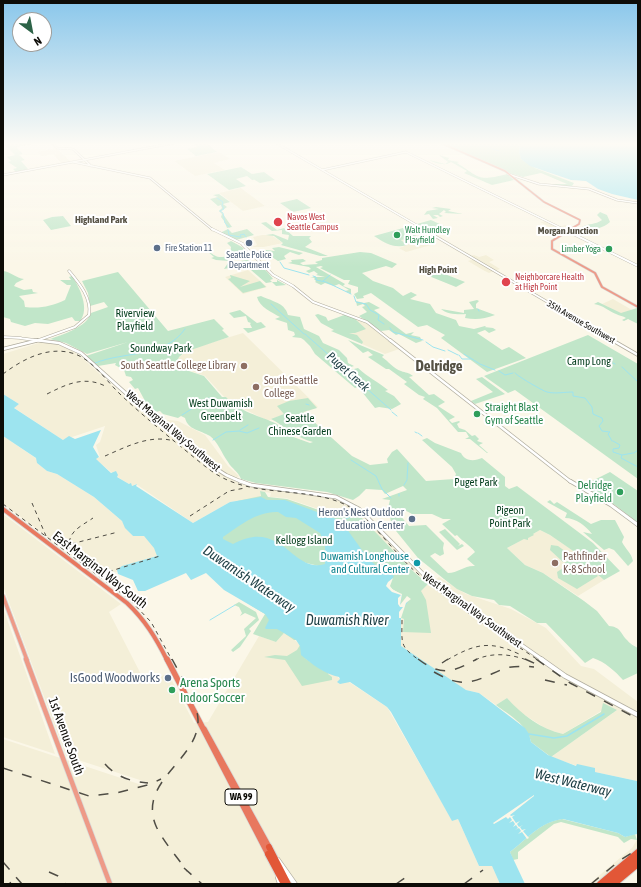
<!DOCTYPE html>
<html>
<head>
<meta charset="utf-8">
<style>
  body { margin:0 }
  #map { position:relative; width:641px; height:887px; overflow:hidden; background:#fbf7e8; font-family:"Asap Condensed",sans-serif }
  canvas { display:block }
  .frame { position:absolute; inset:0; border:4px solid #0d0c07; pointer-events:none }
  .north { position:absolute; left:12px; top:12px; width:40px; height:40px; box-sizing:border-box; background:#fff; border:1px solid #9e9e9c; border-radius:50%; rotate:148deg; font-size:11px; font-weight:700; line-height:16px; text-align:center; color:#0d0c07 }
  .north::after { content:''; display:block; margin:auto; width:14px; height:18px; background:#2d6348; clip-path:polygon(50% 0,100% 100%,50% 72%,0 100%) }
</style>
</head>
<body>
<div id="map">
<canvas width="641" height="887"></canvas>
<div class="frame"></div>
<div class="north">N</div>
</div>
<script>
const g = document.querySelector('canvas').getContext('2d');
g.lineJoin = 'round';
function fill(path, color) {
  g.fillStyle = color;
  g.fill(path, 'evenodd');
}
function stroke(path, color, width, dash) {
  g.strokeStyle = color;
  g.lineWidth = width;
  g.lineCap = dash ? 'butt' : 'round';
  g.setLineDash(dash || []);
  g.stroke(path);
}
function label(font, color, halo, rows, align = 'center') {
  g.font = font + ' "Asap Condensed",sans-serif';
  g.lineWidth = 4;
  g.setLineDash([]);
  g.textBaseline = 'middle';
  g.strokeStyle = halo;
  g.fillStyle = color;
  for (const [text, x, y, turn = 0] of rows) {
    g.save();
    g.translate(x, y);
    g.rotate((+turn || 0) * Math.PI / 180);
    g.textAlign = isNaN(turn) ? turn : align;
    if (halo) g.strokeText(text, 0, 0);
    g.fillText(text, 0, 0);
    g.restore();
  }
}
const built = new Path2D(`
  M56,148L71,162L62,164L53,154L57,153L42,156L37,152Z
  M219,152L230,159L214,163L225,170L195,176L174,161Z
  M241,188L265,206L243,211L219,193Z
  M546,221L559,227L565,225L578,230L576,232L579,233L577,234L567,230L556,234L545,229L549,227L540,222Z
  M262,235H271L283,243L264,247H252L257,245L253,237Z
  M420,238L431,245L406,252L399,248L407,245L401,240L406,239L411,241Z
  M474,255L479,257L486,255L494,260L489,262L500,269L489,273L483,270L468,261L475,259L470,256Z
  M248,270L267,287L243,294L225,277Z
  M613,299L632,310L621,314L602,304Z
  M356,318L365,322L399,349L385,354L362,344L336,323Z
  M243,333L318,407L306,412L284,414L268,421L228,401L205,376L183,368L178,362L179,357L185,353L197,347Z
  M42,342L62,346L79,355L130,402L200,459L203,458L158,422L168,420L178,421L205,435L228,466L239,476L233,481L261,488L327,497L342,502L362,515L429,584L439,577L466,594L511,609L546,628L581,666L594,669L638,702L637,781L595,772L551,757L617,710L601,711L563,734L548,730L517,710L507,698L496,705L479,693L466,690L398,653V618L404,619L421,591L428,584L353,510L339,516L286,498L270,497L271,493L260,491L261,497L230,502L193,523L136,484L132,486L116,476L95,459L100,457L96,445L100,442L105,426L63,440L13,407L19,404L3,394V354Z
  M3,436L37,459V463L47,471L57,474L94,497L122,521L130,533L133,536H144L166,553L103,577L64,549L3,504Z
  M3,514L121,604L109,612L146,684L168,673L194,723L208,722L259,636L276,642L284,633L289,635L340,679L349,682L387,707L452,820L458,819L479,866H492L500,884H3V739L148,787L146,782L66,756L3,586Z
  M540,530L550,535L587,560L591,569L604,580L578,596L543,573L525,565L507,548Z
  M3,608L55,754L3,737Z
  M638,838V855L615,869L597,884H589L632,848Z`);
const green = new Path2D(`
  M3,143H38L16,147L23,154L19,155L25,160L21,161L28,169L16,172L13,169L17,168L8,162L11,161L7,157L15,155Z
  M192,143H206L217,152L196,156L187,149L197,147Z
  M443,143H520L519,151L521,159L535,168L574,183L572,186H553L544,184H567L541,173L523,177L509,173Z
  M439,155L449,158L448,160L459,162L457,163C480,177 476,182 507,174L514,180L492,185L464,173L467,171L451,162C446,166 437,164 429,160L445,164L448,162Z
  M241,167L252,174L264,172L275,180L260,183L253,179L254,180H252L247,176L236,179L246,186L229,190L207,174Z
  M219,194L230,202L223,204L227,207L221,211L232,227L227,228L224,221L221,217L222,214L219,211L222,208L221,205L218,206L210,199L218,197L213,195Z
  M297,199L311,208L293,212L280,203Z
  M436,207L451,209L448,211L463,214L444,213L446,212L444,210L439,214L443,216L440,217L438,215H433L438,218L433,219L429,214L424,215L427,211L439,209L432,208Z
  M600,212L607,215L610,222C603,229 593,228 586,234L581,232L587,229L582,227C589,223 595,225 602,220L597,215Z
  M63,216L71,226L51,230L43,220L52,217Z
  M431,220L444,226L440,228L445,232L435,234L417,224Z
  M266,222L277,230L284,228L293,236H311L309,238L312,242L305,247L328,256H320L281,245L283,243L274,236L266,235L273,234L288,240L289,235L282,234V230L272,231L261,223Z
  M403,228L420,238C413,240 408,238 401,240L407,245C394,249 385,243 374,236Z
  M228,229L232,233L247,229L254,235L236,240L220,233Z
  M231,241L242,247L249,254L244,258L230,261L216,260L211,258L214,257L207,251L198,247L196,245C213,249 212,262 230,255L231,247L227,243Z
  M279,247L303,253L299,255L290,252L284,256L286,259L278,261L264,252L266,250L275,251L272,248Z
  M360,252L371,253L397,264L392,268L386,266L362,273L373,281L393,288L403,296L411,292L417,295L410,299L430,304L436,313L456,320L459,326L474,329L485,326L486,327H484L493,328L496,330L489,333L485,330L477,333L502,350L509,347L526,358L487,372L441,338L445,335L427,325L418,327L371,293L363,296L364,298L357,299L354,294L358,292V287L348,284L350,280H344L320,268L323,267L321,266L316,267L345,284L343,286L351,289V294L345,291L349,290L339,284L334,286L325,283L321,285L315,282L316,281L314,279L315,278L310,277H325L316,275L318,274L314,271L309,273L306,271L311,269L309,267L288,263L292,262L291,260L303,259L306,261L300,263L303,265L318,264L315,262L322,260V258Z
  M247,260C257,262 267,270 273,279L270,280L272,282H277V280L286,285L276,286L272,282L266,283L251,270L248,264L224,269L228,263Z
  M420,270L437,271L465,282L456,287L419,272Z
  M3,271C11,272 16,278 24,279L16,283L14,286L24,290L32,289L33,292L38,293L19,296L24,301L25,307C40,309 52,306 65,300L71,285H67L60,280H71L69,277L72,276C80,288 90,309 80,321H75L72,317L48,324L35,323L25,326L11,322L10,319L3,317Z
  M118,272L168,331L214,319L224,329L222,330L229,337L185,352L179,357L177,362L183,369L204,376L222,397H226C239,412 261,416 277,424L285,434L310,443L313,442C296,438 286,427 271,419L284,414L277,406L289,401L308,398L317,408L303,412L352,456L370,465L388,463L387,459L392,452L397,449L426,481L454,479L456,474L452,467L422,440L427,438L435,443L461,453C465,462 475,461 482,458L505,477V486L509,489L517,486L593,543L620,571L604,580L591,569L585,559L590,569L598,576L577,589L558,578L557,572L563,568L564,563L579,555L550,535L540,530L533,534L534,535L528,538V540L524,539L507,548L525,565L543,573L584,601L597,611L609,626C621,627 620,633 627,640C629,643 634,646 638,648V673L623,680C615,671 605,662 593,658L585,663L546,623H537L510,606L499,605L494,600L472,596L457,589L444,579L418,558L392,526L388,508L390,500L382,499L407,490L403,486L385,494L382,490L366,489L359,496L353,500L327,492L256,483L241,479C238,471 232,469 228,462C222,454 218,442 210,436C200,430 188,430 185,418L181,416L178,418L163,414L160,411L152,413L143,404L144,399L138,388L135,389L129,382L133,380L131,377L126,376L124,370L115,365L116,363L98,366L86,356L128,342L87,354L66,343L50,339C62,335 87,327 91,313L108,307L104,302L90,306L88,293L82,281ZM401,508L412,514H432L443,519H451L442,524L455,536L457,535C463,542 470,545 475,552L467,559L475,566C465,565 458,573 448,573L430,556L435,553L440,556L444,554L443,548L444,543L426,525L409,526L399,514Z
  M230,275L250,281L240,287L260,281L266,287L243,293L228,279L231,278Z
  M261,296C267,299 282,303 285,309C287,311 287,313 288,315L300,317L304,329L319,336L323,343L339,350L347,358L348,363L354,366L348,368L339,361L340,357H331L346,371L358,368C369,378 377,381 388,390L385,391L394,396L401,404L392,409L379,407L375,408L358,387L355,388L315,354L310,346L304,340L301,338L292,337L295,335L294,332L288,330L287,323L275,319L280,317C273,313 259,307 257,297Z
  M477,300L479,301L476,304V308L495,315C484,319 476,320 465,318L466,314C459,315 446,314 441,309L464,313V310L474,309L469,302Z
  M356,301L364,303L369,302L380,308L374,310L406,334L414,332L411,335L420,337L422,341L416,343L399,334L396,335L389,330L381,331L359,316L367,312L362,307L365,306L363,304L357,306Z
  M598,302L621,313L637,308L638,324L628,319L624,321L622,320L626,318C623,316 620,316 616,314C610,312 603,305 594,304Z
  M240,310L257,323L261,322L266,327L248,333L243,328H252L250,324L251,323L248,322L246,316L234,318L229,313Z
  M318,314L326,317L328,321L347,314L354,318L366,329L355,333H349L357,335L363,342L362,344L331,331L334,330L321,323L315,315Z
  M588,335L638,364V479L515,390L508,393L484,376Z
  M348,340L384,355L382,357C388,361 394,369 401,371C406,373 408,372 413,376L409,377L429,395L434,394L445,402L438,406L455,417L449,420L452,423L459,421L460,422L457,424L459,428L465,430L472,436L475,435L479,439L477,441L483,443L479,445L488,453H487L470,439H465L469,437L466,432H458L437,408L423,399L425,397L419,395L404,384L407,382L389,369H386L368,357L373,355L368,351L363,353Z
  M482,377L505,394L475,404L471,401L493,392L476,379Z
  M610,472L638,491V523L615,505L580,487Z
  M260,491L265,492L268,497L287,499L339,517L352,512L357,513L414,572L428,584L421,591L426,600L431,633L403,632L404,619L401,618V612L404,607L400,610L399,618L397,617L396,611L398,604L400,607L404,606L408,598L402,606H400L399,601L402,595L389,587V583L392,580L388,582L386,586L363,565L343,534L322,519L312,514L263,503L237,501L261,496Z
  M550,500L554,504L557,502L591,524L601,520H615L624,537L622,542C626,550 631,552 633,561L628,566L614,550L609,548L604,550L583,532L592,534C586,526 576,518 565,518L567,513L547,502Z
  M276,508L323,527L349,573L221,543L220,534L247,517Z
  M445,529L460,544L458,546L462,544L464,546L457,550L439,532Z
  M551,545L558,546L573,557L563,562L550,550Z
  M239,602L256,612L259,620L249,629L251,631L240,647L233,652L231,650L246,636L244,629L256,618L245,613L240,616L242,613L239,607L234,605Z
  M250,605L265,608L296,629L302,635L308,655L320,665L313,663L303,657L324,671L326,669L331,673L329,672L328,674L332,677V680L302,686L285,660L264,657L275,655L287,656L297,650L300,645L297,640H294L284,633L276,642L253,634L265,614Z
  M507,698C522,715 541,729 563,734L601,712L603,703L617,710L551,757L531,742C528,725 509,715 496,705Z
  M562,819L618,833L625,837L635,834L637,840L631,839L624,843L618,837L561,822L554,824L518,852V859L513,860L510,852C527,839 540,822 562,819Z`);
const water = new Path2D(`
  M520,143H638V200L612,194L598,189L586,181L571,180L530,166L521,159L519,152Z
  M3,394L19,404L14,408L63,440L69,436L75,439L101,430L93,447L99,457L96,459L111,473L116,471L118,475L117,477L129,484L131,483L132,486L137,484L136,486L193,523L230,502L261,497L267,500H285L341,521L367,557L373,560L372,562L380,569L394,576L389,585L392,590L402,595L400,606H402L408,598L409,600L401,612V646L466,690L479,693L525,728L529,734L531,742L548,755L576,766L577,764L595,768V772L637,781L638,775L637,834L625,837L618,833L563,819C540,822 527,839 510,852L525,884H500L492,866H479L458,819L452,821L391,712L387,707L350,682L340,684L337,682L340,679L339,677C324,674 312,664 301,655L300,646L296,640L277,629H266L265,628L269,620L265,614L224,590L206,573L191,580L186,573L145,591H138L133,580L118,574L117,570L122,566L157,556L154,548L144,536H133L125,528L122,521L94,497L57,474L47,471L37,463L36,458L3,436ZM278,512L286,517L296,518L320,533L325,544V564C292,574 282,517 233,544L223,539V537C239,526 257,511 278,512Z`);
const pier = new Path2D(`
  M393,578L390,586L393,590L402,594L400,605L407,596L411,599L406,603L401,618H399V612L403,607H400L398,604V598L401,595L392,592L386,586L388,582Z
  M534,795V796L510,815L511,816L515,815L512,817L514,820L517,817L514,820L516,823L520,821L517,824L519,827L523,825L520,827L522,830L526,829L523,831L529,838L527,839L522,832L518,834L521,831L519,828L515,830L518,828L516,825L513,827L515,824L513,821L509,823L512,820L510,817L508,819L506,817L494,824L493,823Z`);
const streamFar1 = new Path2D(`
  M475,143L499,151
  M197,150L203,146
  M217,198L223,202L222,205L224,209L220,211
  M220,211L223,213L225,223L229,227
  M228,230L229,235L240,237
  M241,237L240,235L244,234L246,237
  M280,262L284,268L309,275
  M313,276L316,277V280L326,282L351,294
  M323,281L330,275
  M354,296L356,302L366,304L370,310L379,315L378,320L384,324
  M271,304L304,334
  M478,309L479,311
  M390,328L393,332L423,340
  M305,334L391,410
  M426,342L433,347L445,351
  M448,350L458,355
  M464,354L480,364L495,370
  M459,355L462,359H470
  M95,363C125,351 165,358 185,329
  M613,363L615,364
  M622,367L638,382
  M499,371L505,375L513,373
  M515,373C517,376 543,391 547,392C555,394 565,392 573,392V396L585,398L592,407L593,414L602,418L603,421L599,426L602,431L610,432L608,434L612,441
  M306,404L309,405
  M392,412L397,416
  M182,415L209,398
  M240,430L248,425
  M415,432L417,433
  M418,433L422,436
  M213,440L226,432L239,431L247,433L259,428
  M613,441L620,445L619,448L613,449V452L622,455L621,458L638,467
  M634,453L638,450
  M622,455L633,453
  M351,460L376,476L382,489L391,498
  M407,479L408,463
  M404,485L407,480
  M399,494V496
  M342,521L354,515
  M210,620L235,605`);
const stream = new Path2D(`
  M529,734L554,738L567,736L604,714`);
const secondaryFar4 = new Path2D(`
  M52,143L57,148L73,149L91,166
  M276,143L425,230
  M73,162L150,178L213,230
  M322,170L406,152L565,230
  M508,174L539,184L589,189L617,200L638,203
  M3,175L174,143`);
const secondaryFar3 = new Path2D(`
  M212,229L243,244
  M423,229L614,341
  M563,229L638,266
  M242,244L273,275L293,286L313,302L367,322L391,341
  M3,337L21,338
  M19,338L43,341
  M36,341L75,327L89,315C92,298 79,283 69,271`);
const secondaryFar2 = new Path2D(`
  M35,340L59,343L81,353L149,414L212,466L226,475L242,482
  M390,340L571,482
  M612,340L638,355
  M3,349L39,340`);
const secondaryFar1 = new Path2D(`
  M240,481L251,485L336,497L359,509L432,583L543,660
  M570,481L611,505L638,525`);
const secondary = new Path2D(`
  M541,659L565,676L638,715
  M278,860L295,884
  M278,878L280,884`);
const primaryFar3 = new Path2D(`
  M441,143L505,171L544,202L580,220L579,224L569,230`);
const primaryFar2 = new Path2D(`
  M571,229L552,241V249L595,273L602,287L638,307`);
const primaryFar1 = new Path2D(`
  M3,596L27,660`);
const primary = new Path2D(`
  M26,659L43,705`);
const trunkFar1 = new Path2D(`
  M3,509L127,603C145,620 156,638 167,660`);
const trunk = new Path2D(`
  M167,659L268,854
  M204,729L269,847`);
const motorway = new Path2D(`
  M269,847L288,884
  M268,854L284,884
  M600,884L638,852
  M607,884L638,858
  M614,884L638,864`);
const railFar1 = new Path2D(`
  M3,374C23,359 49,345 75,354C94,361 107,382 121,395C141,414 163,432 185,450C195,458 205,467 216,474C254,498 304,486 344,504C372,517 393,553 417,573C454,606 497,632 538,660
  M47,394C67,384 85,375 107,387
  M105,456C126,447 150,434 174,441
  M32,503L46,536
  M3,504L129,599L151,622L172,660
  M190,516L229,491L245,488
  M56,544L67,545L118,532
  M70,550C66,532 80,527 93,518
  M93,571L104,573L160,556
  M402,620C402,643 399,646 419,660
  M447,660C475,644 489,640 519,654
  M475,660C492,652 510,654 527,660`);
const rail = new Path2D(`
  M172,659C182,678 197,699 198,720C199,760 137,781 156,826C162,840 178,858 187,871
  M418,659C442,677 453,672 477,659
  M525,659L536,664
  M536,659L570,683L638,719
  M442,663L448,659
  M434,672C443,677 451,681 460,682C476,684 491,673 506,668C515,666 524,666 534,667
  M545,680L567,685
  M105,764C116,777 132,782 148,783
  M3,768L89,796L116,793L151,784L161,779
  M3,862L22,884
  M184,868L202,884
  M49,872L58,876L66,884
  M10,882L11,884
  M396,884L412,873
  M464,884L483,870
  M591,884L619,861L638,849`);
const primaryBridge = new Path2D(`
  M43,705L110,884`);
const markers = [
  [278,222,5,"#e0444e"],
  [397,235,4,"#2e9e5b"],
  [249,243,4,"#5c6f8a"],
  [157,248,4,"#5c6f8a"],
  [609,249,4,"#2e9e5b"],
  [506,282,5,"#e0444e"],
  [244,366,4,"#8d6e63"],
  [256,387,4,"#8d6e63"],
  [477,414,4,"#2e9e5b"],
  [620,492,4,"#2e9e5b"],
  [412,519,4,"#5c6f8a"],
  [417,563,4,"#0f9aa8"],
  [555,563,4,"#8d6e63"],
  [168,678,4,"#5c6f8a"],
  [172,690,4,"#2e9e5b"]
];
const farHealthnames = [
  ["Navos West",287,217],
  ["Seattle Campus",287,227],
  ["Neighborcare Health",515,277],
  ["at High Point",515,287]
];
const farLeisurenames = [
  ["Walt Hundley",405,230],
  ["Playfield",405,240],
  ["Limber Yoga",601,249,"right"]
];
const farServicenames = [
  ["Fire Station 11",165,248],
  ["Seattle Police",249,255,"center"],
  ["Department",249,265,"center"]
];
const farStreetnames = [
  ["35th Avenue Southwest",581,322,30]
];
const farNeighbourhoodnames = [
  ["Highland Park",101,220],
  ["Morgan Junction",568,231],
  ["High Point",438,270]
];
const shields = [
  [241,797,32]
];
const shieldNames = [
  ["WA 99",241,797]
];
const parkNames = [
  ["Riverview",135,314],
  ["Playfield",135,327],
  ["Soundway Park",161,349],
  ["Camp Long",589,362],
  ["West Duwamish",221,404],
  ["Greenbelt",221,417],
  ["Seattle",300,419],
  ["Chinese Garden",300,432],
  ["Puget Park",476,483],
  ["Pigeon",510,511],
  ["Point Park",510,524],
  ["Kellogg Island",304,541]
];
const educationNames = [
  ["South Seattle College Library",236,366,"right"],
  ["South Seattle",264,381],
  ["College",264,394],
  ["Pathfinder",563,557],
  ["K-8 School",563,570]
];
const leisureNames = [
  ["Straight Blast",485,408],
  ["Gym of Seattle",485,421],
  ["Delridge",612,486,"right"],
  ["Playfield",612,499,"right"]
];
const streetNames = [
  ["West Marginal Way Southwest",173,431,40],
  ["West Marginal Way Southwest",472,610,36]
];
const serviceNames = [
  ["Heron's Nest Outdoor",404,513],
  ["Education Center",404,526]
];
const cultureNames = [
  ["Duwamish Longhouse",409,557],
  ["and Cultural Center",409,570]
];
const waterNames = [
  ["Puget Creek",348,372,42]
];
const nearStreetnames = [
  ["East Marginal Way South",100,570,38],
  ["1st Avenue South",66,736,70]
];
const nearServicenames = [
  ["IsGood Woodworks",160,678]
];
const nearLeisurenames = [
  ["Arena Sports",180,683],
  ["Indoor Soccer",180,698]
];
const nearWaternames = [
  ["Duwamish Waterway",249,579,34],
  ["Duwamish River",347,621],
  ["West Waterway",573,783,14]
];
const districtNames = [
  ["Delridge",439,366]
];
fill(built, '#f4efd8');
fill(green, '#c1e6c9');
fill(water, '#9de4ef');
fill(pier, '#fbf7e8');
stroke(streamFar1, '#9de4ef', 1);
stroke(stream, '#9de4ef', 1.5);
stroke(secondaryFar4, '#b1ad9f', 2.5);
stroke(secondaryFar3, '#b1ad9f', 3);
stroke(secondaryFar2, '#b1ad9f', 4);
stroke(secondaryFar1, '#b1ad9f', 4.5);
stroke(secondary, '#b1ad9f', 5.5);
stroke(primaryFar3, '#d8d8d7', 2.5);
stroke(primaryFar2, '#d8d8d7', 3);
stroke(primaryFar1, '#d8d8d7', 5);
stroke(primary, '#d8d8d7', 6);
stroke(trunkFar1, '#d8d8d7', 5.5);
stroke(trunk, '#d8d8d7', 7);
stroke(motorway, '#d8d8d7', 8);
stroke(secondaryFar4, '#fff', 1.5);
stroke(secondaryFar3, '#fff', 2);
stroke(secondaryFar2, '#fff', 2.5);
stroke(secondaryFar1, '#fff', 3);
stroke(secondary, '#fff', 4);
stroke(primaryFar3, '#ee9a87', 1.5);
stroke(primaryFar2, '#ee9a87', 2);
stroke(primaryFar1, '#ee9a87', 3.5);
stroke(primary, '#ee9a87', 4.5);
stroke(trunkFar1, '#e8785f', 4);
stroke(trunk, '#e8785f', 5.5);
stroke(motorway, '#e25737', 6);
stroke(railFar1, '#4f4d45', 1, [4, 4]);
stroke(rail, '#4f4d45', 1.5, [10, 10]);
stroke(primaryBridge, '#d8d8d7', 6, []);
stroke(primaryBridge, '#ee9a87', 4.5);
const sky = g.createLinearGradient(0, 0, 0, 267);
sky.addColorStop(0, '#8ac7eb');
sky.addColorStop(0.54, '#fdfbf5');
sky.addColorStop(1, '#fdfbf500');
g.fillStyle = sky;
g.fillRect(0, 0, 641, 267);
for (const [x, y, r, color] of markers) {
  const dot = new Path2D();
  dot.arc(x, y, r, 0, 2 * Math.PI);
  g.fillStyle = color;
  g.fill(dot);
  stroke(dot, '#fff', 1.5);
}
label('9px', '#be3a42', '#fff', farHealthnames, 'left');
label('9px', '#27864d', '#fff', farLeisurenames, 'left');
label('9px', '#4e5e75', '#fff', farServicenames, 'left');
label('9px', '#0d0c07', '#fff', farStreetnames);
label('bold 10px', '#555144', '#fff', farNeighbourhoodnames);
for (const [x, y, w] of shields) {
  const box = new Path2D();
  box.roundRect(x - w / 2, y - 8, w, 16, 3);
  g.fillStyle = '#fff';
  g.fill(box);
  stroke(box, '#0d0c07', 1);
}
label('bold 10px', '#0d0c07', null, shieldNames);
label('11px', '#003b1a', '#fff', parkNames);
label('11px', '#785e54', '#fff', educationNames, 'left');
label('11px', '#27864d', '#fff', leisureNames, 'left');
label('11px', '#0d0c07', '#fff', streetNames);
label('11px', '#4e5e75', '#fff', serviceNames, 'right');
label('11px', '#0d838f', '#fff', cultureNames, 'right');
label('italic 12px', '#1c3e44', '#fff', waterNames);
label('13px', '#0d0c07', '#fff', nearStreetnames);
label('13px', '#4e5e75', '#fff', nearServicenames, 'right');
label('13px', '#27864d', '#fff', nearLeisurenames, 'left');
label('italic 14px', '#1c3e44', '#fff', nearWaternames);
label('bold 15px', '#555144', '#fff', districtNames);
</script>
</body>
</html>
